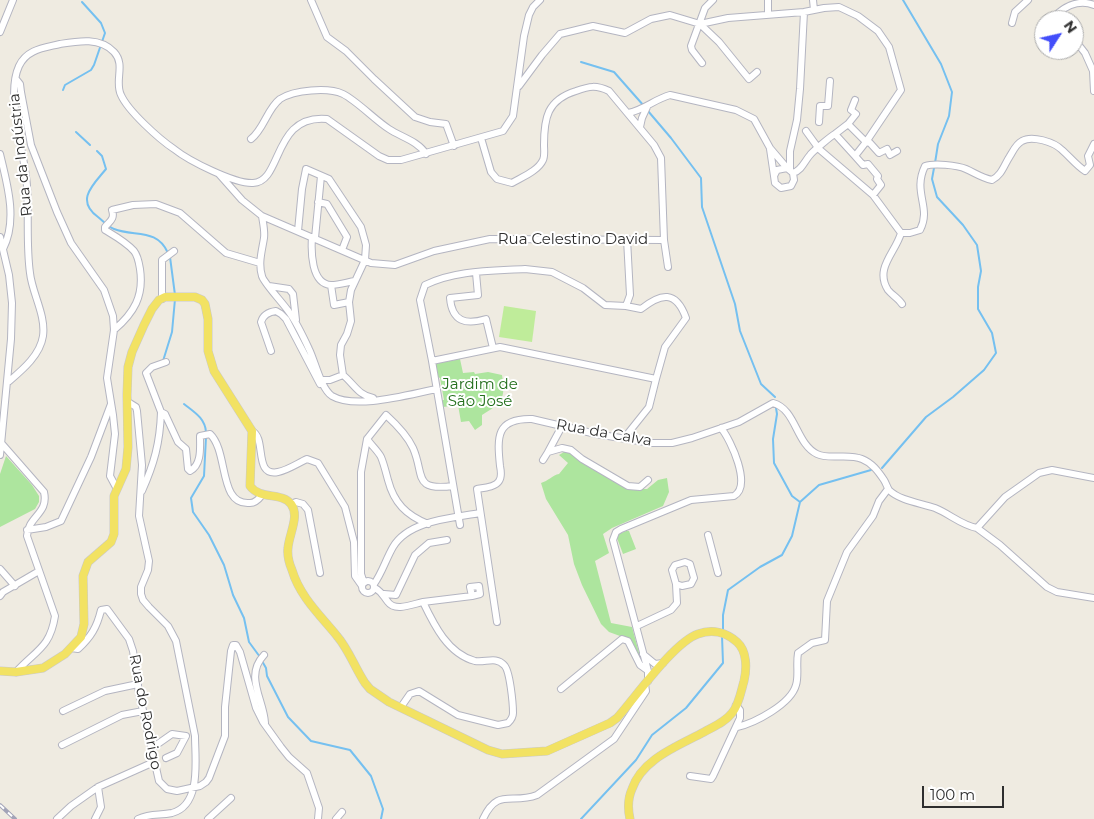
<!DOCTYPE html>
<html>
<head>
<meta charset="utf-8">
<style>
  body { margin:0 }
  #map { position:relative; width:1094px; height:819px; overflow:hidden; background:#efebe1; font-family:Montserrat,sans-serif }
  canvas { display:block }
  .north { position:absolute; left:1034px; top:10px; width:50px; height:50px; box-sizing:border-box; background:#fff; border:1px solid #ababab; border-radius:50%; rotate:55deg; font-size:14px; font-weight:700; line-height:20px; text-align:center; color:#2e2e2e }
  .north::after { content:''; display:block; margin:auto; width:18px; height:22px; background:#434efa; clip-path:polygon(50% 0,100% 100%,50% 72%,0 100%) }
  .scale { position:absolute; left:922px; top:786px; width:82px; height:22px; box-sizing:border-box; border:2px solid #2e2e2e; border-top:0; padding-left:6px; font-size:15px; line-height:18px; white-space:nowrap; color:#2e2e2e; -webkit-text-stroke:4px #fff; paint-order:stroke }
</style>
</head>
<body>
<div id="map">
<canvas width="1094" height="819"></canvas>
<div class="north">N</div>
<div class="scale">100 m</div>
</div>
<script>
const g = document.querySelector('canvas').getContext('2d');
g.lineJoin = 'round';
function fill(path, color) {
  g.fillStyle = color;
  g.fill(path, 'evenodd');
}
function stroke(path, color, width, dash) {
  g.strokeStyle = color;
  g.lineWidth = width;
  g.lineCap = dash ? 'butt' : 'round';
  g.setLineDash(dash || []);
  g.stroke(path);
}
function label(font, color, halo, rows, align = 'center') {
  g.font = font + ' Montserrat,sans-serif';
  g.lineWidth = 4;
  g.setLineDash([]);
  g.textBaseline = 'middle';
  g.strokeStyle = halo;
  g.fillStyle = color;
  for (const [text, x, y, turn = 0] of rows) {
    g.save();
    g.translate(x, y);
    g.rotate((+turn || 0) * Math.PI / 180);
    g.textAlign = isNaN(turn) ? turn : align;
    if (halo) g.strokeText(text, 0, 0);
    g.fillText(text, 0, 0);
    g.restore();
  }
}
const green = new Path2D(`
  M460,359L463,373L474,372L475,374L488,372L502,375C506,399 502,403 482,415V425L475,430L469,421L461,422L458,405L443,407L442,400H444L440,378L438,377L434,364Z
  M564,452H569L628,489H647L658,480L667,478L669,492L663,506L612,528L603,534L609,553L595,561L611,623L632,627L641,660L631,640L609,632L601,624L582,585L574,564L568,535L546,499L541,483C548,481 553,475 559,474L568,463L559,455Z
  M6,456L32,485L39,496V502L35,509L0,527V474Z
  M626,531H629L636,549L623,554L617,538L619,534Z`);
const pitch = new Path2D(`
  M504,306L536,311L532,342L499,337Z`);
const stream = new Path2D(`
  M903,0L941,64L952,92L949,116L938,144L935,163
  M581,62L614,72L644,106
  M63,90L65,85L91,70L94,65L105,33L101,23L82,2
  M648,111L671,138L701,178L702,207L735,304L740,331L761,384L775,397
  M76,132L90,145
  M97,151L102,156L106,169C93,185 75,200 98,217C103,221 108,227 114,229C135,237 157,228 168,253
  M170,257L175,295
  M163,361L172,332L175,299
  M184,404C194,412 205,418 206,432
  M776,408L777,414L773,439L774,463L792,496L800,502
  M206,437L204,476L191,498L193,512L209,535L224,565L233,595L244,618L249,642L260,657
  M882,468L926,417L953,397L984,370L996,353L992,333L978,309V287L981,271L977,245L963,225L937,197L932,179L934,168
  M723,631V615L728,590L760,567L782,555L792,536L800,502L819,485L871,470
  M262,661L266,668L267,676L288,717L311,741L350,750L371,776L383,809L381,819
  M581,819L636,760L652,735L686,708L723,663L722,636`);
const minor = new Path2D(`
  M311,0L327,37L346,51L374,79L415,117L430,122L446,124L454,146
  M813,0L814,10
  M768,14V0
  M1059,20L1057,17L1058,13C1069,4 1081,0 1094,5
  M1012,23L1015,12L1028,0
  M700,24L719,42L749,79L757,72
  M0,32L13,0
  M1074,39L1085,53L1093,71L1094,91
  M702,63L692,50L691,46L705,8L713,0
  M16,79L20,84L21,92L31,145L57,212L71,243L104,290L113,316L114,330L107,378L113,415L115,434L110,476L117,489
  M519,86L542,55L560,34L593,26L625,33L651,19L670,15L700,24L728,18L804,12L824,8L839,7L858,16L878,31L889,47L901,90L866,142L848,124L835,134L855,156
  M628,113C644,110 655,99 670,95L736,110L754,119L770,148L787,168L793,173L794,180L791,186L781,188L775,183L774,176L777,170L787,168
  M819,122L820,106H828L830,81
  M848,124L856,114L851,110L855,100
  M640,127L642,118L647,107
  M806,131L819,149L873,195L901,233H910L920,230C932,207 912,193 925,166C934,163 957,165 966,169C975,173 982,178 992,180C1002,175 1004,165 1010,156C1013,151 1016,144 1022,141C1032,135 1054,142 1062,150C1070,157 1076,165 1085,171L1090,165L1088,156L1094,144
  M251,139C264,129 267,109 280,99C294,90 328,87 343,94C357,101 375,120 389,129C401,137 418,141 426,154
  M770,149L774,176
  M0,154C7,183 18,220 3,249
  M790,169V151L797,120L800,89L804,12
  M793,173C802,170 804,162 810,155C812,152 831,136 835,134
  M219,174L242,200L262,216L371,263L395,265L434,251L490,239L664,240L661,158L654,145L609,91C596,85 590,86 576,91C547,100 544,118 544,145C544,149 545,156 543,160C538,171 522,177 512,183L497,179L491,172L481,138
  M873,195L881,185L877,179L878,176L868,164L863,165L855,156L866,142L870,143L879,153L887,149L890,155L897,151
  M318,202L327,204L347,237L342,250
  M262,216C263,223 265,231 264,238C262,251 258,263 262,276C263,282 283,303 289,312C297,323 303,336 309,349C315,361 321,389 332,396C356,410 410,394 437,389
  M298,231L302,189L306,169L329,179L361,227L366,245L365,260L351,290L349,302L351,321L347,334L341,345L340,355L343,375
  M901,233C896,252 874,268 888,290C892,295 898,298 902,304
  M0,237L9,275L12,303L11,339L0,455
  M312,237C311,251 311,284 331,285C339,285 348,282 355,281
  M315,238L321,176
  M664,240L668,267
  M525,269L552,272L583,288L605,305L626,306L641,309C661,293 676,290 686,318L665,347L656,379L500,347L432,361L420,300L425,285C455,270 492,271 525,269Z
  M476,273L478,295L450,298C452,322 466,325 486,319L493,348
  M331,285L334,305L349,302
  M269,286L289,289L293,294L296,320
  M162,299V260L174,251
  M626,306L630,295L627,239
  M114,330C134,313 144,296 140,269C139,263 138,256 134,251C126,242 115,236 105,230V227C110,221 115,219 112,210L133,205L156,204L180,213L226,253L260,263
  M271,351L261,322C263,315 268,312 276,311L281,314L286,319L320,384
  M432,361L460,525
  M343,375C354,384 358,395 373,398
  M322,380H330L343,375
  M7,383C21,371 40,356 43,336C46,315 32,293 30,273C26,244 29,215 27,186C25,152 5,96 19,66C27,49 44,48 60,44C78,41 100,37 114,52C126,65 114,81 121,95C128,111 159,139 174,149C189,161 235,184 253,183C283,182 272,114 327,119L379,156L388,160H401L503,131L513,116L524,36L529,15L533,7L540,0
  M128,402L136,407L137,411L142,465L139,516L149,561L148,570L141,587V594L143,600L149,607L168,626L176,641L195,736C195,759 202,805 172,813C159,816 152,812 138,819
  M161,412L146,373L152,367L166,362
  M562,426L548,452L562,448L571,450L582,459L628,486L640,487L648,480
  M252,431C267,438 253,477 278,472C288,470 298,463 307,459L318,463L345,507L354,542L355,576L362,586
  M625,437L649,407L656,379
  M2,444L44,492C49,514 28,516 27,536L55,616C50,648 36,650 16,672
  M543,460L548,452
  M142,491C154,464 160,443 161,412L165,414L178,442L186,449L188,469L190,471C202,465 200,447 200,436L210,434C229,452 218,506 250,503C255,503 259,499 262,495
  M291,504L296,502L303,504L308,510L320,573
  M428,524C406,515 394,503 388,480C386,473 384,464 381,457C378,451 371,445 367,439L386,415C397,425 407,435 413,448C425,475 412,491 453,486
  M977,528L1000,545L1047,587L1057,592L1094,598
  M27,530L46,527L61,521L91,457L111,404
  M708,535L718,573
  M0,569L15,586
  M362 587a6 6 0 1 1 12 0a6 6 0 1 1-12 0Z
  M364,583L361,574V472L367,439
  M374,584C382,573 386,559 393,547C409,520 453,518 480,513
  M375,588C382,592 383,596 388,602C395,612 413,604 423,602C434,625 448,654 475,661C485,663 496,656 504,665C510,670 513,704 513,713C513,717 511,720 508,723L498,725L458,715L419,691L410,694L401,707
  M384,594L396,595L415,555L429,543L447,540
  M0,596L3,592L39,571
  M423,602L472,596L480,594L479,586L470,587L472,596
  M497,622L477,489C483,488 496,487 499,481C502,477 501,471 500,466C497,437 496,418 532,419L596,434L651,443H672L692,438L739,422L773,403C796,409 796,444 817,454C829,460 848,453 862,459C872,463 878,471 884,480C886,483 887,487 889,490C900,501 921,503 935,508C950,514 961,525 977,528L1005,497L1039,473L1052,470L1094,478
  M637,626L671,610L677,603L676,584L682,586L691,584L694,578L690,564L685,562L675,565L672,570L676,584
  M71,648L78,649C91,637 97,627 101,610L107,609L129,639L133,651L139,693L159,781L167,789L177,791L200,786L206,782L209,778L225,736V707L231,651L233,645H236L240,652L256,708L263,722L281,747L289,757L307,773L319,808L318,819
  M643,654L655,664L663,663
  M264,655C244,676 264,700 265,723
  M648,681V671L613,540L616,532L621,529L691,500L734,496C752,486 731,440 721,428
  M561,689L622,639L628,641L640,665L647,670
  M63,711L105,691L138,684
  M737,727C755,723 791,704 796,685C799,676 796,664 798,653L812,643L825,640L827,601L847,552L873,516L879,501L888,489
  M62,745L122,715L143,711
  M152,748L172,734L186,736L177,753L166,758
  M690,776L711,779L713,776L740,718V710L736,705
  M57,819L71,806L98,787L154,762
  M95,819L101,807L98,787
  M208,819L231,798
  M336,819L342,812
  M483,819C498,787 511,805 537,795L614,739L646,691L645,684`);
const major = new Path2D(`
  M0,671L16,672L43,668L65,654L81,637L84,624L83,576L88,562L111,542L114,534V496L126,469L128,447L127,395L128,367L132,352L144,325L152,309L159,300L165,297H195L202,300L205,304L208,319V351L214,371L252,431L250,486C260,500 282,492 291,504C300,516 289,534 288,548C287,556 289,563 292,570C300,597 321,616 337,636C349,650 355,668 365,683L370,689L389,702L488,750L502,754L547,751L610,723L617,718C635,698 674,642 698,634C712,629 726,632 737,642C747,651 747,668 744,681C741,691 739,705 732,713C725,722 715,726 704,732C678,746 642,759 632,789C628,798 628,810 630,819`);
const rail = new Path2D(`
  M0,805L15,819`);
const streetNames = [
  ["Rua da Indústria",21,155,-96],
  ["Rua Celestino David",573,240],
  ["Rua da Calva",604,433,10],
  ["Rua do Rodrigo",145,712,79]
];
const parkNames = [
  ["Jardim de",480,385],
  ["São José",480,402]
];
fill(green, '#ade59e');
fill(pitch, '#bfec9a');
stroke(stream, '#75c0f0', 2);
stroke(minor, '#b4b5c1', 8);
stroke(major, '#c9c9c9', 9);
stroke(minor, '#fff', 6);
stroke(major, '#f2e263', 8);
stroke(rail, '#a3a4b8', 4);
stroke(rail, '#fff', 2, [5.5]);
label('15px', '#2e2e2e', '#fff', streetNames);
label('15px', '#226e1b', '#fff', parkNames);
</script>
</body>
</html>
